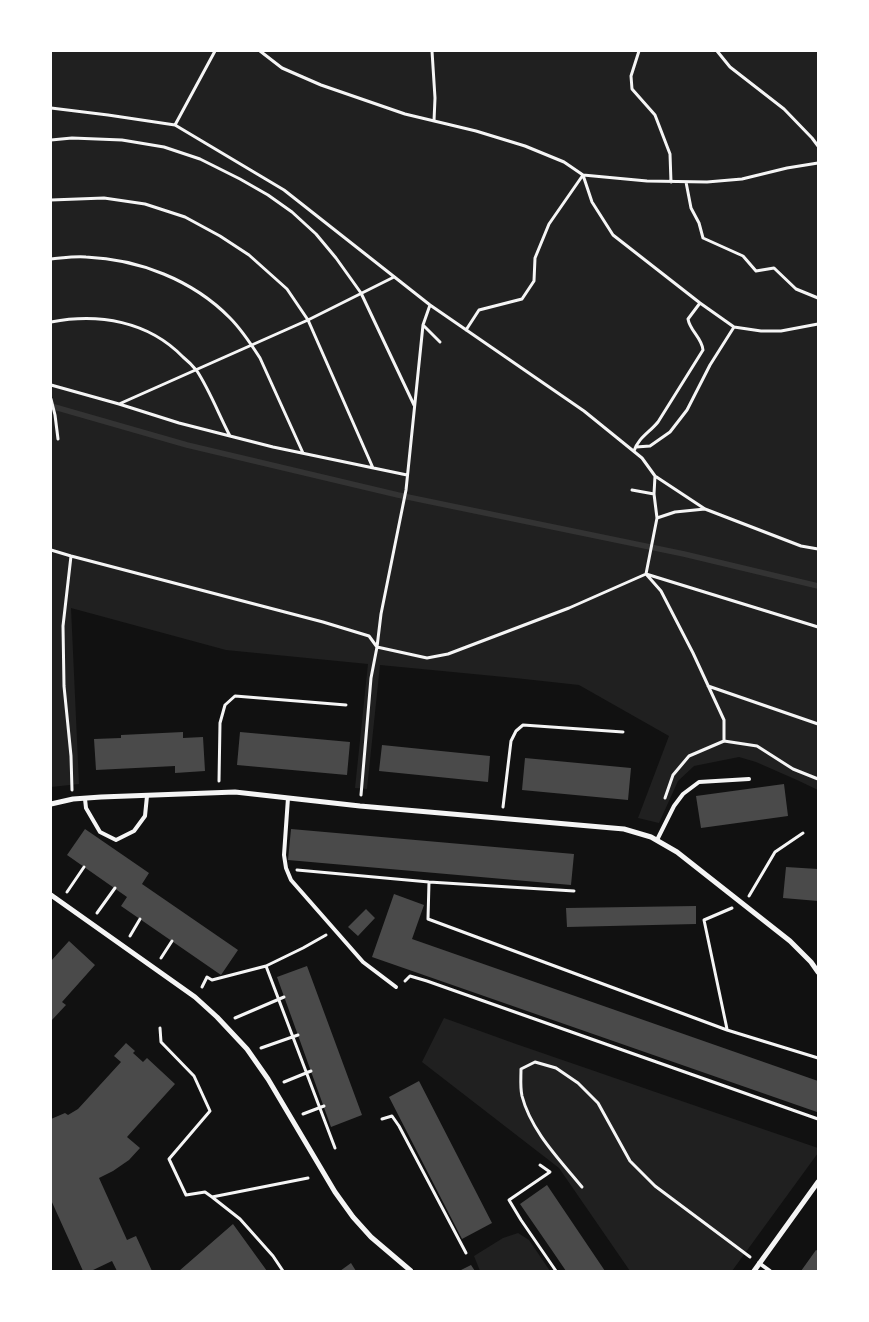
<!DOCTYPE html>
<html>
<head>
<meta charset="utf-8">
<style>
  body { margin:0 }
  #map { position:relative; width:869px; height:1322px; overflow:hidden; background:#111; font-family:Cabin,sans-serif }
  canvas { display:block }
  .frame { position:absolute; inset:0; border:52px solid #fff; pointer-events:none }
</style>
</head>
<body>
<div id="map">
<canvas width="869" height="1322"></canvas>
<div class="frame"></div>
</div>
<script>
const g = document.querySelector('canvas').getContext('2d');
g.lineJoin = 'round';
function fill(path, color) {
  g.fillStyle = color;
  g.fill(path, 'evenodd');
}
function stroke(path, color, width, dash) {
  g.strokeStyle = color;
  g.lineWidth = width;
  g.lineCap = dash ? 'butt' : 'round';
  g.setLineDash(dash || []);
  g.stroke(path);
}
const green = new Path2D(`
  M51,51H818V790L797,780L756,762L739,757L694,766L678,781L659,823L638,818L669,736L579,685L515,678L380,665L367,789L355,788L368,664L226,650L71,608L79,784L51,787Z
  M444,1018L516,1044L818,1148V1153L732,1271H630L559,1168L422,1062Z
  M518,1233L529,1240L550,1271H480L474,1256L503,1238Z`);
const stream = new Path2D(`
  M51,406L187,445L398,495L684,554L818,586`);
const building = new Path2D(`
  M183,732V738L203,737L205,771L175,773V766L96,770L94,739L121,738V735Z
  M240,732L350,742L347,775L237,765Z
  M382,745L490,756L488,782L379,771Z
  M525,758L631,768L628,800L522,790Z
  M784,784L788,816L701,828L696,796Z
  M85,829L149,873L142,884L238,950L221,975L121,906L127,897L67,855Z
  M291,829L574,854L571,885L288,860Z
  M786,867L818,869V901L783,898Z
  M394,894L424,905L412,939L818,1081V1109L817,1112L372,957Z
  M696,906V924L567,927L566,908Z
  M366,909L375,918L358,936L348,927Z
  M69,941L95,965L62,1002L66,1005L51,1021V961Z
  M307,966L362,1115L331,1127L277,977Z
  M126,1043L135,1051L133,1053L143,1062L147,1058L175,1084L127,1137L140,1148L129,1160L113,1171L99,1178L127,1240L136,1236L152,1271H117L112,1261L91,1271H83L51,1200V1119L65,1113L68,1115L78,1109L121,1062L114,1056Z
  M419,1081L492,1223L462,1239L389,1097Z
  M547,1185L605,1271H566L551,1249L520,1204Z
  M233,1224L267,1271H179Z
  M816,1250L818,1251V1271H801Z
  M351,1263L356,1271H340Z
  M471,1265L475,1271H459Z`);
const path = new Path2D(`
  M260,51L282,68L321,85L405,114L476,131L525,146L564,162L583,175L647,181L707,182L742,179L787,168L818,163
  M432,51L435,98L434,121
  M639,51L631,76L632,89L655,115L670,154L671,182
  M717,51L730,67L784,109L812,138L818,146
  M51,108L108,115L175,125L284,190L430,305L584,411L642,458L655,476L705,509L801,546L818,549
  M175,125L215,51
  M51,140L72,138L122,140L164,147L200,159L240,179L268,195L292,212L316,234L336,258L361,293L414,405
  M583,175L592,202L613,235L700,303L734,327L761,331H781L818,324
  M686,182L691,208L699,223L703,238L743,256L756,271L774,268L796,289L818,298
  M51,200L104,198L145,204L185,217L220,236L249,255L287,289L308,320L373,468
  M51,259C63,258 74,256 86,257C138,259 193,280 230,318C242,330 251,344 260,358L303,453
  M51,322C99,313 148,321 183,357C188,361 193,366 197,371C210,391 219,415 230,436
  M424,326L440,342
  M466,330L479,310L522,299L534,281L535,258L549,224L583,175
  M51,385L119,404L179,423L273,447L407,475
  M51,399L55,415L58,439
  M119,404L308,320L394,277
  M636,447L650,446L670,432L687,410L710,365L734,327
  M634,451C638,438 650,432 658,422L703,350C702,338 690,331 688,319L700,303
  M655,476L654,494L657,518L646,574L661,591L693,653L724,720V741
  M632,490L654,494
  M657,518L675,512L705,509
  M51,550L71,556L323,622L369,636L377,647L427,658L448,654L569,608L646,574L818,627
  M71,556L63,626L64,686L71,756L72,790
  M708,686L818,724
  M219,781L220,723L225,705L235,696L346,705
  M361,795L371,678L377,647L381,614L406,490L423,325L430,305
  M665,798L673,775L689,756L724,741L757,746L793,769L818,779
  M503,807L511,741L516,731L523,725L623,732
  M297,870L429,882L574,891
  M429,882L428,919L727,1030L818,1058
  M67,892L84,867
  M749,896L775,852L803,833
  M97,913L115,888
  M130,936L140,919
  M161,958L172,941
  M266,966L335,1148
  M405,981L410,976L427,981L818,1119
  M202,987L207,977L212,980L266,966L303,948L326,935
  M235,1018L284,997
  M160,1028L161,1042L194,1076L210,1111L169,1159L186,1195L205,1192L212,1197
  M727,1029L704,920L732,908
  M261,1048L298,1035
  M284,1082L311,1071
  M303,1114L324,1106
  M382,1119L392,1116L399,1126L466,1253
  M540,1165L550,1172L509,1200L521,1220L556,1271
  M582,1187C560,1160 531,1131 522,1096C520,1087 521,1078 521,1069L535,1062L556,1068L578,1083L598,1103L630,1161L655,1186L750,1257
  M283,1271L273,1256L240,1219L212,1197L308,1178`);
const service = new Path2D(`
  M288,798L284,855L286,868L291,880L363,962L396,987
  M85,799L86,808L100,832L116,840L134,831L145,816L147,796
  M657,840L674,806L683,794L699,782L749,779
  M759,1263L770,1271`);
const minor = new Path2D(`
  M51,804L73,799L101,797L235,792L360,806L624,829L651,837L677,852L790,941L811,962L818,972
  M51,895L195,997L217,1017L247,1049L268,1079L335,1192L353,1217L371,1237L411,1271
  M754,1271L818,1182`);
fill(green, '#202020');
stroke(stream, '#333', 5.5);
fill(building, '#4a4a4a');
stroke(path, '#f5f5f5', 3);
stroke(service, '#f5f5f5', 4);
stroke(minor, '#f5f5f5', 5);
</script>
</body>
</html>
